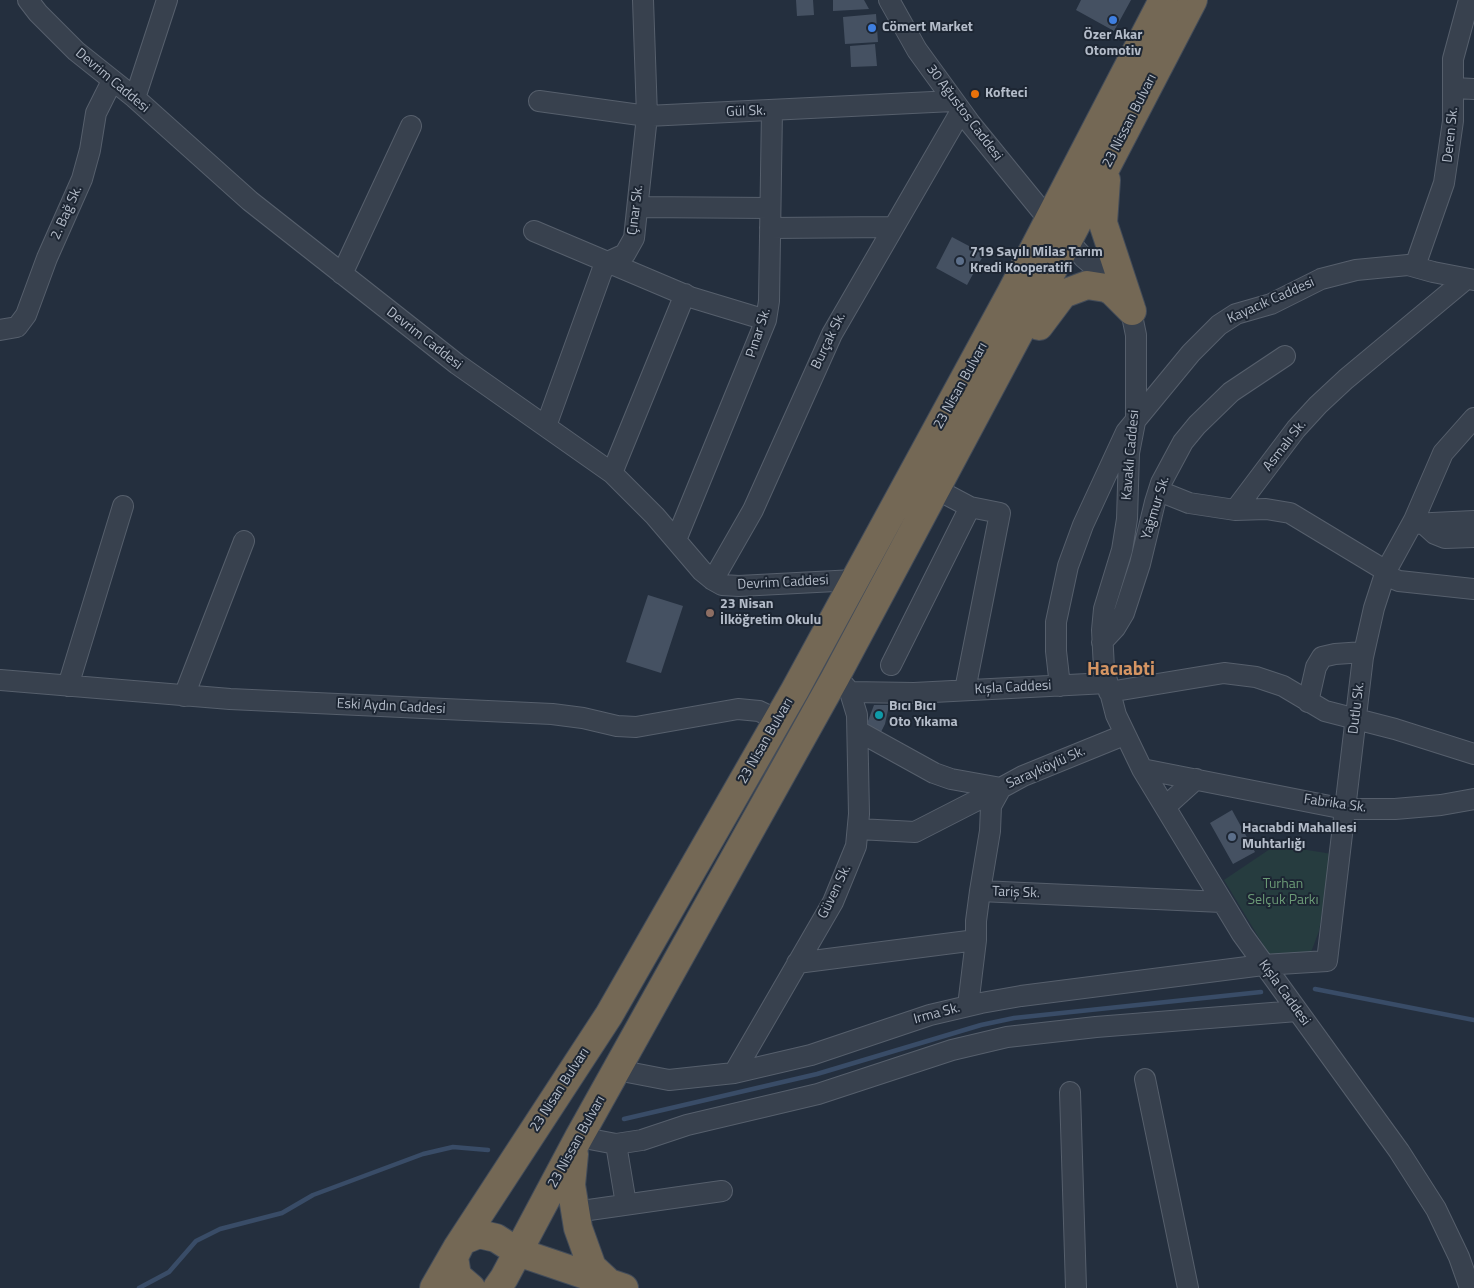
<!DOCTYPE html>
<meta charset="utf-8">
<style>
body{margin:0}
canvas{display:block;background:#242f3e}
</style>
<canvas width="1474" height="1288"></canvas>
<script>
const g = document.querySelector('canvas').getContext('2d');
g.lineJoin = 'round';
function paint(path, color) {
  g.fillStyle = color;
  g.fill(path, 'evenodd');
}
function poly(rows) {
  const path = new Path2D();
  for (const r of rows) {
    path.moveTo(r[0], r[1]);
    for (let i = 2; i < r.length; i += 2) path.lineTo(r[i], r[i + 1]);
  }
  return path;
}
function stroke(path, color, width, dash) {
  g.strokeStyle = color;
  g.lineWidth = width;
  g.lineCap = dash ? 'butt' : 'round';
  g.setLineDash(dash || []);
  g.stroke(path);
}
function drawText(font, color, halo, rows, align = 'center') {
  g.font = font + ' "Titillium Web",sans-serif';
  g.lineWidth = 4;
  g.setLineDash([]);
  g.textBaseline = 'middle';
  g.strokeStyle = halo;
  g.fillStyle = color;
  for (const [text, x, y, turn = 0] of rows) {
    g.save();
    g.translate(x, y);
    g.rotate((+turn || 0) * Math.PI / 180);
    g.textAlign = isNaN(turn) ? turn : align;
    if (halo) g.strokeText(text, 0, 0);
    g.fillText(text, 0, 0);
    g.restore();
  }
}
paint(poly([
 [1276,845,1332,854,1319,931,1311,952,1270,956,1224,880]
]), '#263c3f');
stroke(poly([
 [1315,989,1474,1020],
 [624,1119,817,1074,981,1025,1014,1018,1261,992],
 [139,1288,169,1272,196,1241,220,1229,282,1213,313,1195,423,1154,453,1147,488,1150]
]), '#394c67', 4.5);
paint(poly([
 [796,0,813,0,814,15,797,16],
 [833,0,864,0,869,9,833,11],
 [1081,0,1131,0,1114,31,1076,10],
 [876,14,878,42,845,44,843,17],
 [875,44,877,66,851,67,850,46],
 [952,237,984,254,967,285,936,268],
 [648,595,683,606,661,673,626,662],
 [874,705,889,705,885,724,878,738,865,729],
 [1232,810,1255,852,1233,864,1210,823]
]), '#455162');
const minor = poly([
 [28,0,38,13,76,51,135,98,250,201,457,364,612,473,655,516,702,571,713,580,722,585,739,586,855,580],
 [889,0,917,50,970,123,1049,220,1084,258,1115,285,1130,306,1136,335,1136,417,1129,453,1127,519,1122,550,1104,609,1102,630,1104,669,1116,715,1142,769,1242,934,1399,1151,1436,1209,1459,1257,1470,1288],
 [1454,88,1474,89],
 [135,98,167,0],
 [539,101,647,116,953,101],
 [638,207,770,208],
 [770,228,892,227],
 [534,231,690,297,766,320],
 [1415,266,1444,183,1453,121,1453,59,1469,0],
 [342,274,411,126],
 [0,330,17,327,26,315,47,258,82,179,90,150,96,113,112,81],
 [546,426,602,271,610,261,625,254,634,238,647,116,643,0],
 [612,473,685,294],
 [1159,491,1189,503,1235,510],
 [1412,524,1474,521],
 [1424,524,1435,534,1445,538,1474,537],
 [676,540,766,320,769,301,772,110],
 [1386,571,1290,513,1266,509,1235,510,1296,429,1318,405,1346,379,1466,279],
 [1384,575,1399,581,1474,589],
 [713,580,753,510,832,334,961,111],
 [1102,642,1115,628,1124,613,1140,564,1155,502,1161,483,1183,442,1197,425,1231,392,1285,356],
 [891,665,970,507,936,489],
 [0,680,230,699,552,714,583,718,617,726,636,727,738,709,759,711,778,720],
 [843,684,850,692,914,693,1107,683],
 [68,686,123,506],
 [1060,686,1056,651,1056,622,1068,566,1083,525,1126,432,1191,353,1219,325,1236,314,1271,304,1321,279,1356,270,1408,265,1433,272,1474,280],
 [965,690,1000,513,970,507],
 [1109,692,1224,673,1256,677,1283,686,1325,711,1395,729,1474,754],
 [184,696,244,541],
 [1308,702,1316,667,1322,657,1335,654,1364,652],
 [858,731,934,773,951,779,1001,788,1023,776,1124,735],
 [1142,769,1345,809,1395,809,1441,805,1474,799],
 [1165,807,1196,779],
 [858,829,915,832,1001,788],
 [980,891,990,831,991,806,1001,788],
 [797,963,976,940,976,921,980,891,1222,902],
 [968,1006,976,940],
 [617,1070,669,1080,734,1073,811,1055,930,1015,981,1003,1021,996,1263,965,1327,961,1363,657,1374,608,1386,571,1414,520,1443,453,1474,418],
 [734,1073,833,902,856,846,859,814,857,715,850,692],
 [1145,1079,1188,1288],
 [1070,1092,1076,1288],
 [579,1137,616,1144,642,1140,687,1125,818,1094,952,1050,1007,1037,1096,1027,1297,1011],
 [616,1144,626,1204],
 [575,1212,722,1191]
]);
const highway = poly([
 [1106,180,1103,223,1131,308],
 [1039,326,1063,294,1087,285,1106,288,1112,291,1132,311],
 [574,1154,571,1185,578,1228,592,1267,606,1280],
 [434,1288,457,1248,609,1015,795,690,1011,293,1163,0],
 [471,1288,457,1276,454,1257,462,1241,479,1234,496,1238,518,1252,624,1288],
 [497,1288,504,1278,579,1137,835,678,1049,277,1193,0]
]);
stroke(minor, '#565f6c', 22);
stroke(highway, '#434c59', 30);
stroke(minor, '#38414e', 20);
stroke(highway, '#746855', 28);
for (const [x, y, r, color] of [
 [1113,20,5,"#3f7fe0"],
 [872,28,5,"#3f7fe0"],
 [975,94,5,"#e8710a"],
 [960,261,5,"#5c6f8a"],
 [710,613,5,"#8d6e63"],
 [879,715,5,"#0f9aa8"],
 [1232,837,5,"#5c6f8a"]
]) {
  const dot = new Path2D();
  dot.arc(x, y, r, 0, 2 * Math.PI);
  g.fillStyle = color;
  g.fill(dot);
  stroke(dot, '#1d2633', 2);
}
drawText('bold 14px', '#b4bcc9', '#1d2633', [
 ["Cömert Market",882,28],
 ["Özer Akar",1113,36,"center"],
 ["Otomotiv",1113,52,"center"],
 ["Kofteci",985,94],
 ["719 Sayılı Milas Tarım",970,253],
 ["Kredi Kooperatifi",970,269],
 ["23 Nisan",720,605],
 ["İlköğretim Okulu",720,621],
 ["Bıcı Bıcı",889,707],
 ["Oto Yıkama",889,723],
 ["Hacıabdi Mahallesi",1242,829],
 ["Muhtarlığı",1242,845]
], 'left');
drawText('14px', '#b4bcc9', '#1d2633', [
 ["Devrim Caddesi",112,81,40],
 ["Gül Sk.",746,112,-2],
 ["30 Ağustos Caddesi",964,113,53],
 ["23 Nissan Bulvarı",1130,121,-63],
 ["Deren Sk.",1451,135,-84],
 ["Çınar Sk.",636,210,-83],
 ["2. Bağ Sk.",67,213,-66],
 ["Kayacık Caddesi",1271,301,-24],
 ["Pınar Sk.",759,333,-72],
 ["Devrim Caddesi",424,339,38],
 ["Burçak Sk.",829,341,-64],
 ["23 Nisan Bulvarı",961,386,-61],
 ["Asmalı Sk.",1285,446,-52],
 ["Kavaklı Caddesi",1131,455,-85],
 ["Yağmur Sk.",1156,508,-73],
 ["Devrim Caddesi",783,583,-3],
 ["Kışla Caddesi",1013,688,-3],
 ["Eski Aydın Caddesi",391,707,3],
 ["Dutlu Sk.",1357,708,-83],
 ["23 Nisan Bulvarı",766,741,-60],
 ["Sarayköylü Sk.",1046,768,-24],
 ["Fabrika Sk.",1335,804,8],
 ["Güven Sk.",835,892,-64],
 ["Tariş Sk.",1016,893,2],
 ["Kışla Caddesi",1284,993,54],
 ["Irma Sk.",937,1014,-15],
 ["23 Nisan Bulvarı",560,1090,-57],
 ["23 Nissan Bulvarı",577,1142,-61]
]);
drawText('14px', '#6b9a76', '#1d2633', [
 ["Turhan",1283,885],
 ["Selçuk Parkı",1283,901]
]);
drawText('bold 19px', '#d59563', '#1d2633', [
 ["Hacıabti",1121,670]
]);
</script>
